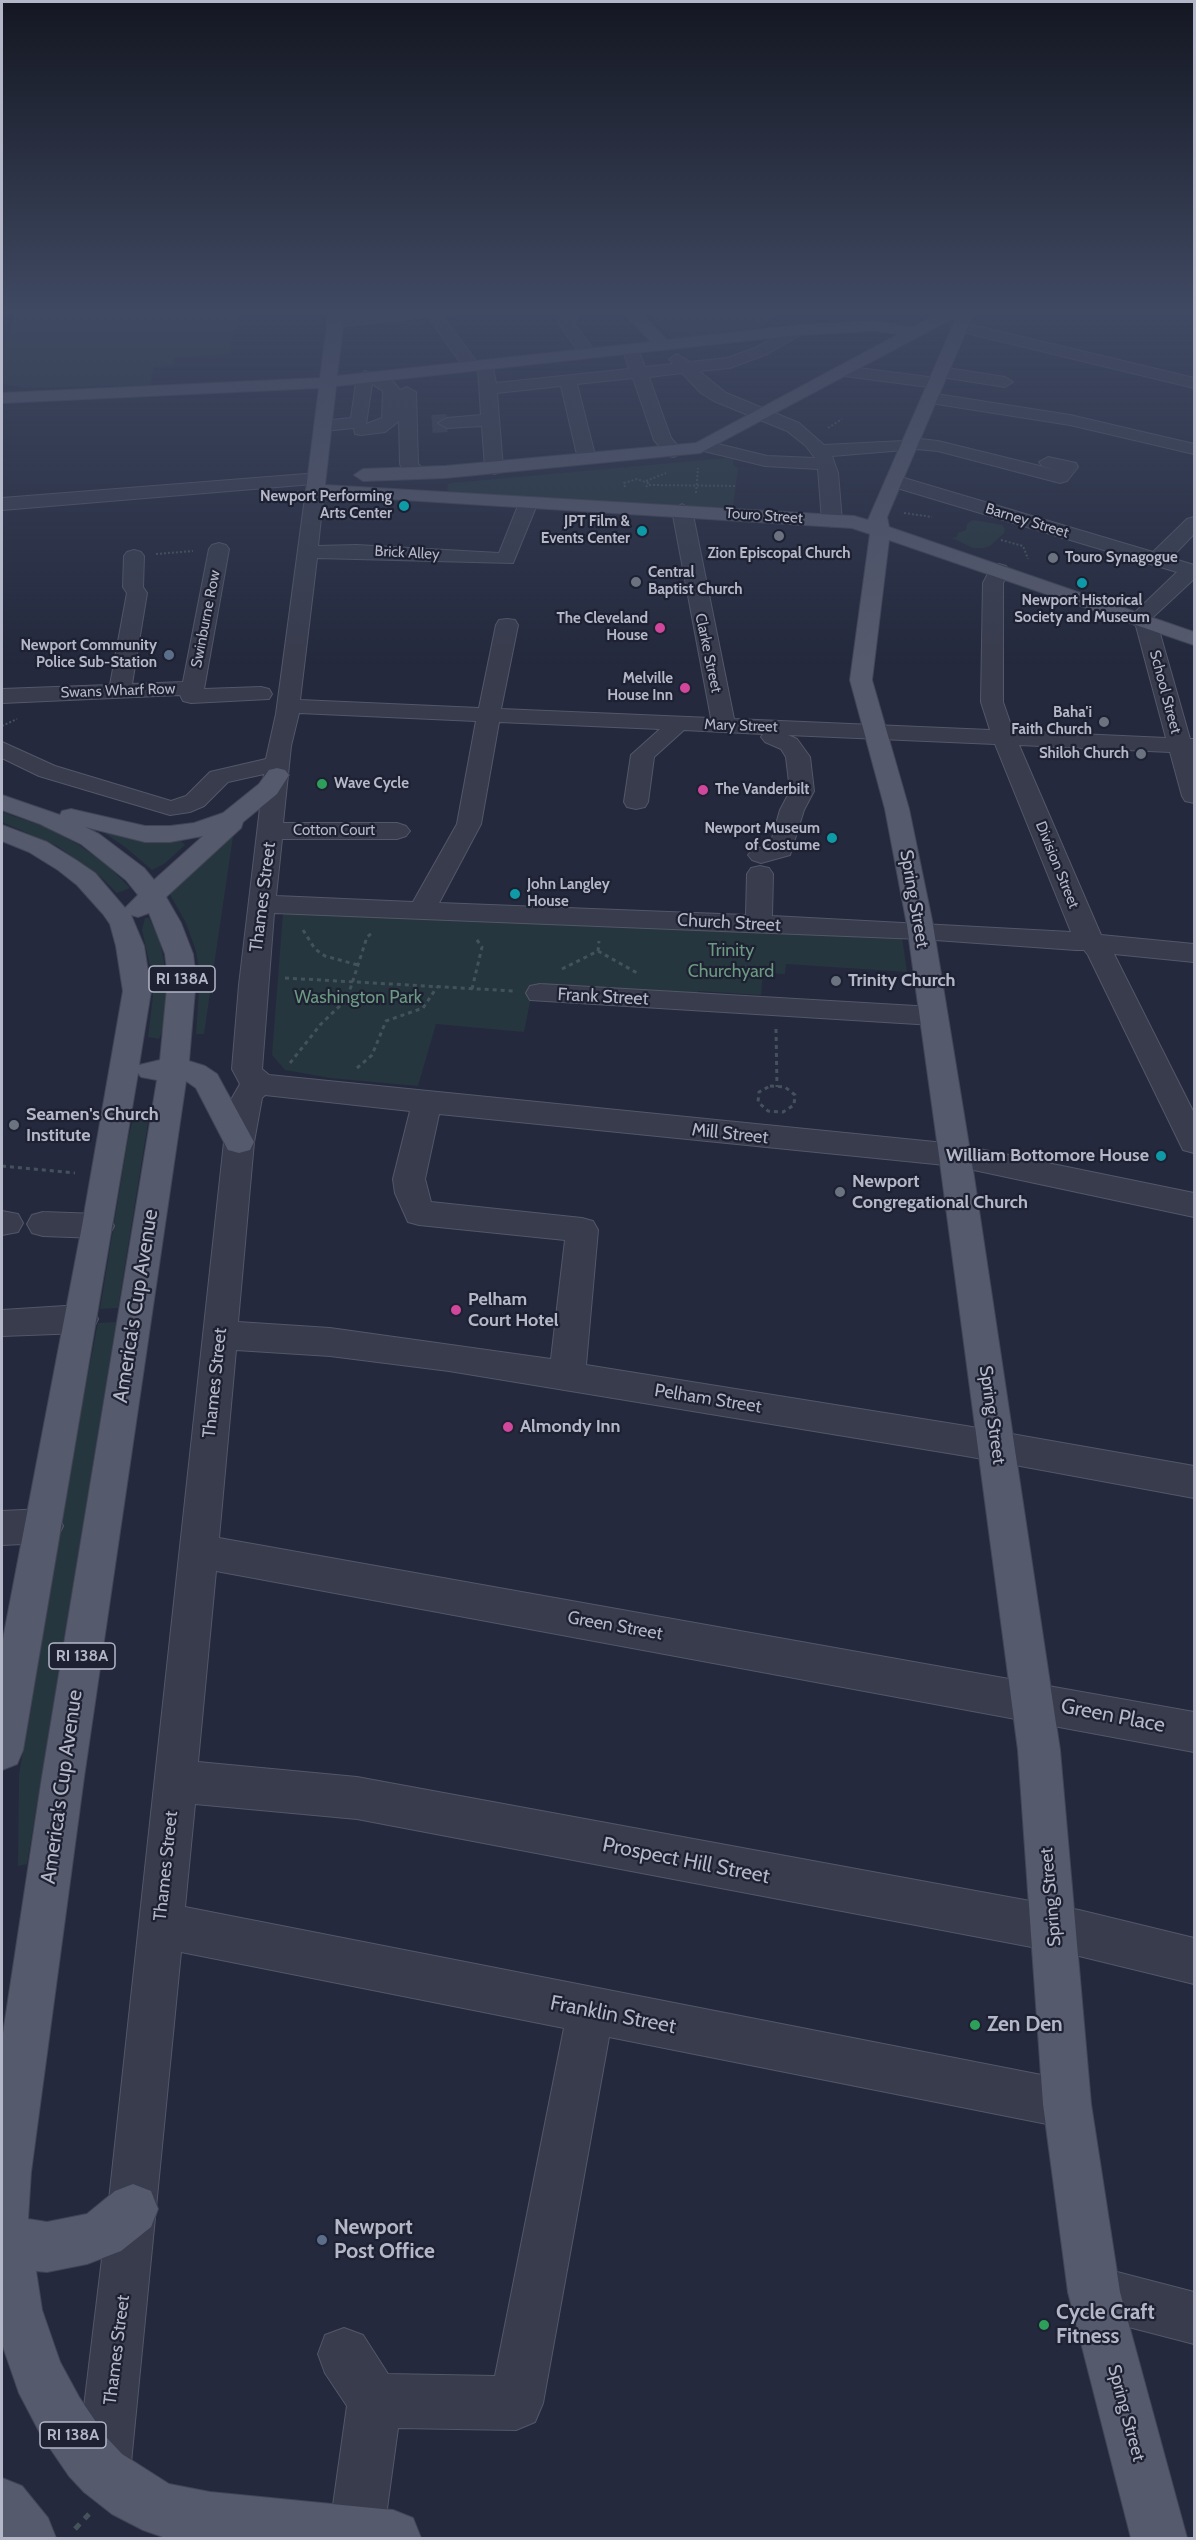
<!DOCTYPE html>
<style>
body{margin:0}
#map{position:relative;width:1196px;height:2540px;overflow:hidden;background:#24293d;font-family:Cabin,sans-serif}
canvas{display:block}
.frame{position:absolute;inset:0;border:3px solid #b4b7c8;pointer-events:none}
</style>
<div id="map">
<canvas width="1196" height="2540"></canvas>
<div class="frame"></div>
</div>
<script>
const g = document.querySelector('canvas').getContext('2d');
g.lineJoin = 'round';
function paint(path, color) {
  g.fillStyle = color;
  g.fill(path, 'evenodd');
}
function poly(rows) {
  const path = new Path2D();
  for (const r of rows) {
    path.moveTo(r[0], r[1]);
    for (let i = 2; i < r.length; i += 2) path.lineTo(r[i], r[i + 1]);
  }
  return path;
}
function stroke(path, color, width, dash) {
  g.strokeStyle = color;
  g.lineWidth = width;
  g.lineCap = dash ? 'butt' : 'round';
  g.setLineDash(dash || []);
  g.stroke(path);
}
function drawText(font, color, halo, rows, align = 'center') {
  g.font = font + ' Cabin,sans-serif';
  g.lineWidth = 4.5;
  g.setLineDash([]);
  g.textBaseline = 'middle';
  g.strokeStyle = halo;
  g.fillStyle = color;
  for (const [text, x, y, turn = 0] of rows) {
    g.save();
    g.translate(x, y);
    g.rotate((+turn || 0) * Math.PI / 180);
    g.textAlign = isNaN(turn) ? turn : align;
    if (halo) g.strokeText(text, 0, 0);
    g.fillText(text, 0, 0);
    g.restore();
  }
}
paint(poly([
 [17,310,203,310,213,313,240,311,239,324,232,337,230,354,174,358,173,366,154,367,150,385,26,388,2,384,2,353],
 [644,310,777,310,763,326,753,329,672,339],
 [727,458,733,459,733,465,738,468,733,506,729,508,453,493,447,490,448,484,452,483],
 [973,520,1002,525,1005,529,1004,533,990,546,983,548,973,548,952,538,957,537,958,533,966,530,967,524],
 [2,812,45,827,79,845,108,866,130,888,117,893,101,877,57,846,2,822],
 [100,830,179,839,185,845,164,864,152,870,125,847],
 [230,836,233,836,204,1034,196,1034,200,975,196,951,186,923,167,889],
 [283,913,902,937,907,972,786,964,785,974,763,973,761,995,698,991,697,997,533,987,524,1032,436,1024,418,1086,330,1078,285,1070,272,1055],
 [145,918,149,918,160,941,168,983,166,1022,159,1039,148,1037,153,996,151,970,142,930],
 [143,1113,149,1116,118,1308,100,1309,128,1139,133,1120],
 [116,1322,27,1864,18,1866,19,1775,74,1446,98,1323]
]), '#26363e');
stroke(poly([
 [432,424,447,423]
]), '#3a3e52', 18, [18, 9]);
const minor = poly([
 [410,310,464,310,461,313,443,316,479,365,477,369,465,369,428,317,335,327,327,322,335,317,410,310],
 [566,310,582,310,574,323,596,353,594,356,582,356,558,323,566,310],
 [960,322,1194,378,1194,388,954,330,952,327,960,322],
 [798,325,804,327,806,330,804,333,767,354,730,368,699,371,726,393,799,423,824,445,903,441,911,438,938,441,1056,470,1042,466,1039,462,1048,457,1076,463,1078,467,1067,481,1060,483,938,451,916,449,832,456,838,473,842,521,832,527,822,521,818,469,765,466,700,450,697,446,706,441,767,456,815,458,806,446,787,431,714,401,701,393,682,373,649,377,671,438,683,452,674,457,668,456,654,440,633,378,577,384,596,459,587,464,578,459,561,386,497,393,503,468,501,472,494,474,485,468,482,426,447,428,438,423,447,418,481,415,478,368,480,364,492,364,496,383,629,369,624,353,632,348,638,350,645,367,673,364,669,359,677,354,690,362,727,358,755,348,798,325],
 [843,366,936,378,944,383,936,388,837,375,835,371,843,366],
 [941,367,1005,377,1013,382,1005,387,935,376,933,372,935,368,941,367],
 [365,371,391,379,400,390,407,387,416,392,418,464,427,472,425,476,411,476,405,473,400,464,399,421,385,432,361,435,355,434,354,428,323,431,314,426,323,421,351,418,357,376,365,371],
 [372,384,383,391,382,418,366,424,372,384],
 [930,393,1070,415,1194,444,1194,454,1070,425,924,402,921,398,930,393],
 [306,474,315,480,313,484,2,510,2,498,306,474],
 [894,475,1153,552,1187,519,1194,517,1194,534,1171,558,1194,565,1194,579,1152,618,1157,623,1190,739,1194,739,1194,803,1185,801,1182,796,1170,752,1019,745,1101,935,1194,944,1194,962,1114,954,1194,1113,1194,1153,1183,1150,1088,955,1084,950,1076,950,921,939,274,913,262,1069,269,1075,955,1144,1194,1193,1194,1217,955,1166,439,1114,425,1179,431,1202,582,1218,593,1221,598,1230,586,1365,966,1426,1194,1466,1194,1498,966,1456,449,1371,330,1356,236,1350,219,1538,1194,1712,1194,1752,216,1571,198,1762,357,1777,1079,1910,1194,1938,1194,1984,1079,1956,357,1819,195,1804,185,1907,1067,2080,1084,2087,1091,2104,1084,2121,1067,2128,609,2037,543,2403,535,2422,516,2430,398,2428,383,2538,331,2538,329,2534,347,2406,325,2373,318,2354,325,2335,344,2328,363,2335,388,2374,495,2376,564,2028,181,1952,130,2473,122,2492,103,2500,84,2492,76,2473,108,2209,224,1142,232,1098,240,1084,232,1069,239,985,264,774,228,782,204,806,190,812,170,815,39,776,2,758,2,742,55,766,171,801,186,796,210,772,266,759,276,714,306,490,315,484,324,490,318,546,356,545,499,553,521,498,535,498,538,502,513,563,317,558,300,700,479,708,496,625,499,620,507,619,515,620,518,625,501,709,711,718,672,510,682,504,692,510,734,719,990,730,981,702,983,583,992,566,999,564,1006,566,1009,570,1003,583,1003,702,1013,731,1166,738,1136,626,1127,620,1177,572,887,485,885,481,887,477,894,475],
 [299,713,476,721,457,824,413,902,276,896,282,839,397,839,406,836,410,831,406,826,397,823,283,823,291,746,299,713],
 [499,722,660,729,631,755,624,802,627,807,636,809,645,807,648,802,654,757,684,730,763,734,761,737,765,742,781,749,786,757,790,791,780,810,770,845,752,850,748,855,752,860,761,863,790,855,804,810,814,791,810,757,797,739,788,735,995,744,1071,932,772,916,773,874,769,868,760,866,751,868,747,874,746,915,439,903,481,824,499,722],
 [265,1095,410,1111,393,1179,395,1193,408,1222,419,1225,565,1240,551,1359,330,1328,238,1322,254,1142,262,1098,265,1095],
 [219,543,226,545,229,549,204,689,261,687,269,689,272,694,269,699,191,703,183,701,180,695,2,703,2,689,110,685,127,593,123,587,124,556,127,552,134,550,141,552,144,556,143,587,147,593,132,684,183,682,209,549,212,545,219,543],
 [540,984,933,1007,943,1009,947,1016,943,1023,933,1025,530,1000,526,993,530,986,540,984],
 [2,1211,18,1214,23,1223,18,1232,2,1235,2,1211],
 [43,1212,98,1214,109,1217,114,1226,109,1235,98,1238,43,1236,32,1233,27,1224,32,1215,43,1212],
 [81,1305,93,1309,98,1319,93,1329,81,1333,2,1336,2,1310,81,1305],
 [44,1509,57,1514,63,1526,57,1538,44,1543,2,1545,2,1511,44,1509],
 [1094,2266,1194,2292,1194,2344,1094,2318,1076,2310,1068,2292,1076,2274,1094,2266]
]);
const major = poly([
 [329,310,345,310,337,376,651,342,621,310,638,310,667,340,798,325,874,321,913,327,945,310,975,310,887,517,889,527,1194,632,1194,645,889,540,872,680,909,809,933,925,973,1170,1060,1750,1091,2104,1120,2292,1187,2538,1131,2538,1068,2292,1043,2104,1018,1750,941,1170,907,925,885,809,850,680,870,534,852,528,308,494,306,490,319,388,2,403,2,393,320,378,329,310],
 [957,316,868,520,854,516,325,485,336,386,798,335,874,331,899,334,696,443,445,466,363,469,354,475,363,481,445,478,700,453,957,316],
 [277,768,285,770,289,775,277,794,243,822,241,828,166,897,181,923,193,954,196,978,189,1061,205,1066,217,1074,254,1142,250,1150,239,1153,228,1150,196,1088,186,1081,84,1777,31,2172,28,2219,47,2222,87,2214,115,2191,133,2184,151,2191,158,2209,151,2227,121,2251,87,2264,47,2272,36,2271,42,2310,60,2362,79,2397,107,2438,122,2454,169,2484,210,2492,393,2510,413,2518,421,2538,166,2538,143,2530,112,2514,84,2492,69,2476,41,2435,19,2393,2,2344,2,2040,42,1777,157,1080,141,1077,138,1073,23,1750,17,1764,2,1770,2,1644,82,1226,123,991,116,946,110,924,103,914,77,885,58,870,29,852,2,841,2,825,47,842,76,860,95,873,125,908,138,895,126,880,81,844,40,824,2,810,2,795,60,815,62,811,71,809,145,826,170,826,194,823,223,813,259,784,269,770,277,768],
 [85,827,145,842,170,842,203,836,154,880,144,868,99,834,85,827],
 [149,913,165,954,168,978,160,1060,139,1065,151,991,144,946,131,915,138,917,149,913],
 [2,2478,22,2486,48,2518,56,2538,2,2538,2,2478]
]);
stroke(minor, '#535768', 2);
stroke(major, '#414556', 2);
stroke(poly([
 [828,428,842,419],
 [646,481,666,473],
 [649,485,736,486],
 [625,487,624,483,637,479,648,483,646,488],
 [696,493,698,468],
 [904,513,932,517],
 [1001,540,1023,546,1028,559],
 [156,554,193,551],
 [2,726,17,719]
]), '#44535b', 2, [2, 2]);
stroke(poly([
 [303,930,315,949,325,956,358,965],
 [598,951,639,974],
 [562,969,598,951,599,941],
 [285,978,514,991],
 [472,989,482,947,475,937],
 [776,1029,777,1087],
 [290,1063,321,1024,347,999,367,937,372,933],
 [357,1068,372,1055,386,1021,423,1008,437,987],
 [770,1086,785,1087,795,1095,794,1105,783,1112,768,1111,758,1102,759,1092,770,1086],
 [2,1166,75,1173]
]), '#44535b', 3, [4, 4]);
stroke(poly([
 [75,2529,89,2514]
]), '#44535b', 5, [7, 7]);
paint(minor, '#383c4d');
paint(major, '#565a6d');
const sky = g.createLinearGradient(0, 0, 0, 665);
sky.addColorStop(0, '#141722');
sky.addColorStop(0.47, '#3f4962');
sky.addColorStop(1, '#3f496200');
g.fillStyle = sky;
g.fillRect(0, 0, 1196, 665);
for (const [x, y, r, color] of [
 [404,506,6,"#0f9aa8"],
 [642,531,6,"#0f9aa8"],
 [779,536,6,"#6b7280"],
 [1053,558,6,"#6b7280"],
 [636,582,6,"#6b7280"],
 [1082,583,6,"#0f9aa8"],
 [660,628,6,"#d1479c"],
 [169,655,6,"#5c6f8a"],
 [685,688,6,"#d1479c"],
 [1104,722,6,"#6b7280"],
 [1141,754,6,"#6b7280"],
 [322,784,6,"#2e9e5b"],
 [703,790,6,"#d1479c"],
 [832,838,6,"#0f9aa8"],
 [515,894,6,"#0f9aa8"],
 [836,981,6,"#6b7280"],
 [14,1125,6,"#6b7280"],
 [1161,1156,6,"#0f9aa8"],
 [840,1192,6,"#6b7280"],
 [456,1310,6,"#d1479c"],
 [508,1427,6,"#d1479c"],
 [975,2025,6,"#2e9e5b"],
 [322,2240,6,"#5c6f8a"],
 [1044,2325,6,"#2e9e5b"]
]) {
  const dot = new Path2D();
  dot.arc(x, y, r, 0, 2 * Math.PI);
  g.fillStyle = color;
  g.fill(dot);
  stroke(dot, '#1d2132', 2);
}
drawText('bold 15px', '#b4b7c8', '#1d2132', [
 ["Newport Performing",392,497],
 ["Arts Center",392,514],
 ["JPT Film &",630,522],
 ["Events Center",630,539],
 ["Zion Episcopal Church",779,554,"center"],
 ["Touro Synagogue",1065,558,"left"],
 ["Central",648,573,"left"],
 ["Baptist Church",648,590,"left"],
 ["Newport Historical",1082,601,"center"],
 ["Society and Museum",1082,618,"center"],
 ["The Cleveland",648,619],
 ["House",648,636],
 ["Newport Community",157,646],
 ["Police Sub-Station",157,663],
 ["Melville",673,679],
 ["House Inn",673,696],
 ["Baha'i",1092,713],
 ["Faith Church",1092,730],
 ["Shiloh Church",1129,754],
 ["Wave Cycle",334,784,"left"],
 ["The Vanderbilt",715,790,"left"],
 ["Newport Museum",820,829],
 ["of Costume",820,846],
 ["John Langley",527,885,"left"],
 ["House",527,902,"left"]
], 'right');
drawText('15px', '#b4b7c8', '#1d2132', [
 ["Touro Street",764,516,4],
 ["Barney Street",1027,521,17],
 ["Brick Alley",407,553,3],
 ["Swinburne Row",206,619,-79],
 ["Clarke Street",708,653,78],
 ["Swans Wharf Row",118,691,-2],
 ["School Street",1165,692,75],
 ["Mary Street",741,726,2],
 ["Cotton Court",334,831],
 ["Division Street",1057,865,68]
]);
for (const [x, y, w] of [
 [182,979,66],
 [82,1656,66],
 [73,2435,66]
]) {
  const box = new Path2D();
  box.roundRect(x - w / 2, y - 13, w, 26, 4.5);
  g.fillStyle = '#1d2132';
  g.fill(box);
  stroke(box, '#b4b7c8', 1.5);
}
drawText('bold 16px', '#b4b7c8', null, [
 ["RI 138A",182,979],
 ["RI 138A",82,1656],
 ["RI 138A",73,2435]
]);
drawText('18px', '#b4b7c8', '#1d2132', [
 ["Thames Street",263,897,-83],
 ["Spring Street",914,899,80],
 ["Church Street",729,923,3],
 ["Frank Street",603,997,3],
 ["Mill Street",730,1134,6],
 ["Thames Street",215,1383,-84],
 ["Pelham Street",708,1399,9],
 ["Spring Street",992,1415,82],
 ["Green Street",615,1626,10],
 ["Thames Street",166,1866,-84],
 ["Spring Street",1051,1897,-95],
 ["Thames Street",117,2350,-83],
 ["Spring Street",1126,2413,75]
]);
drawText('18px', '#6b9981', '#1d2132', [
 ["Trinity",731,951],
 ["Churchyard",731,972],
 ["Washington Park",358,998]
]);
drawText('bold 18px', '#b4b7c8', '#1d2132', [
 ["Trinity Church",848,981],
 ["Seamen's Church",26,1115],
 ["Institute",26,1136],
 ["William Bottomore House",1149,1156,"right"],
 ["Newport",852,1182],
 ["Congregational Church",852,1203],
 ["Pelham",468,1300],
 ["Court Hotel",468,1321],
 ["Almondy Inn",520,1427]
], 'left');
drawText('21px', '#b4b7c8', '#1d2132', [
 ["America's Cup Avenue",136,1306,-81],
 ["Green Place",1113,1716,11],
 ["America's Cup Avenue",62,1787,-82],
 ["Prospect Hill Street",686,1861,11],
 ["Franklin Street",613,2015,11]
]);
drawText('bold 21px', '#b4b7c8', '#1d2132', [
 ["Zen Den",987,2025],
 ["Newport",334,2228],
 ["Post Office",334,2252],
 ["Cycle Craft",1056,2313],
 ["Fitness",1056,2337]
], 'left');
</script>
